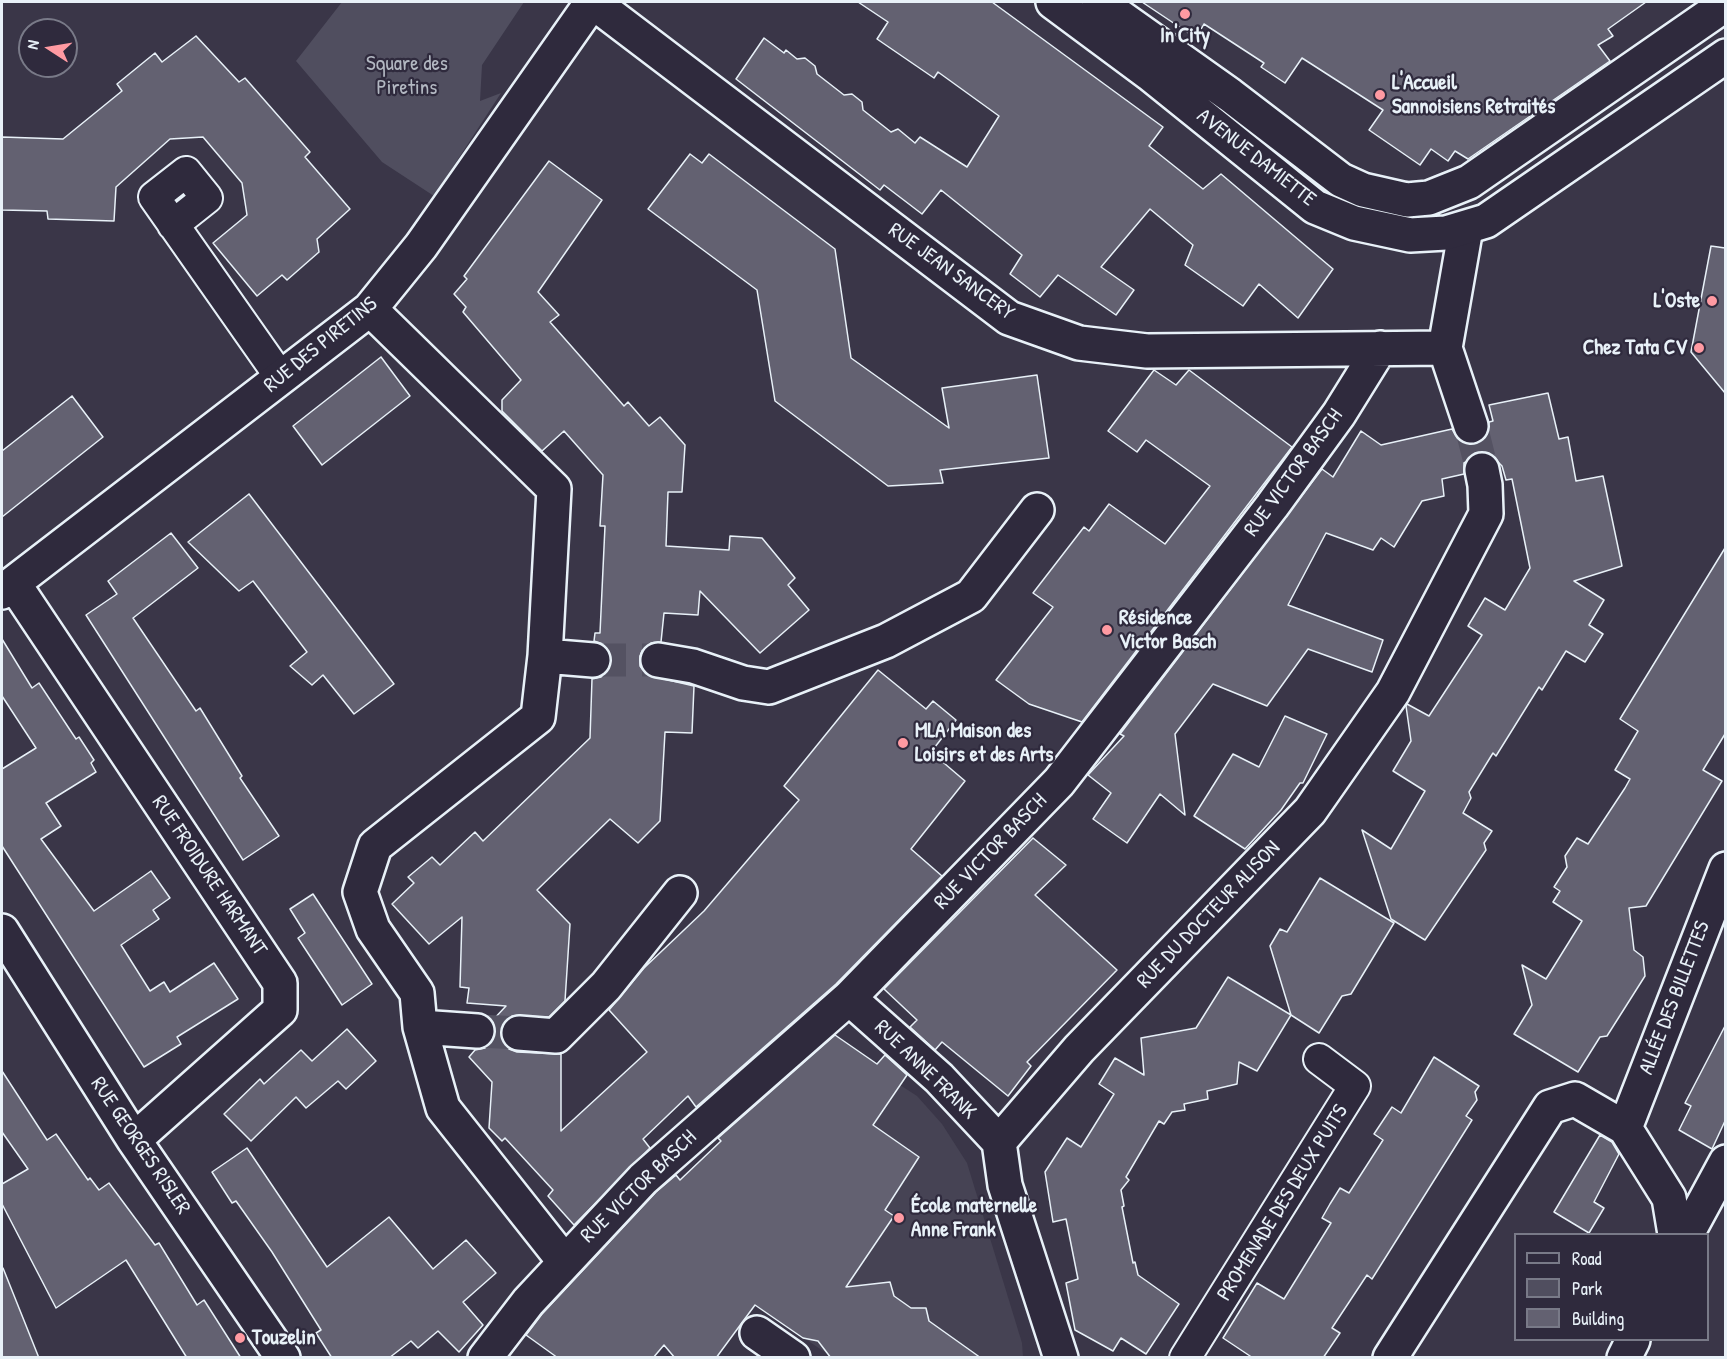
<!DOCTYPE html>
<meta charset="utf-8">
<style>
body{margin:0}
#map{position:relative;width:1727px;height:1359px;overflow:hidden;background:#3a3648;font-family:"Patrick Hand",sans-serif}
canvas{display:block}
.frame{position:absolute;inset:0;border:3px solid #e8f1f8;pointer-events:none}
.legend{position:absolute;left:1514px;top:1233px;width:195px;height:108px;box-sizing:border-box;background:#2f2a3d;border:2px solid #797a88;margin:0;padding:8px 10px;list-style:none;font-size:18px;color:#e8f1f8}
.legend li{display:flex;align-items:center;gap:12px;height:30px}
.legend b{width:30px;border:2px solid #797a88}
.north{position:absolute;left:18px;top:18px;width:60px;height:60px;box-sizing:border-box;background:#2f2a3d;border:2px solid #797a88;border-radius:50%;rotate:282deg;font-size:16px;font-weight:700;line-height:24px;text-align:center;color:#e8f1f8}
.north::after{content:'';display:block;margin:auto;width:21px;height:27px;background:#ff9aa2;clip-path:polygon(50% 0,100% 100%,50% 72%,0 100%)}
</style>
<div id="map">
<canvas width="1727" height="1359"></canvas>
<div class="frame"></div>
<ul class="legend">
<li><b style="height:8px;background:#2f2a3d"></b>Road</li>
<li><b style="height:16px;background:#504e5f"></b>Park</li>
<li><b style="height:16px;background:#636171"></b>Building</li>
</ul>
<div class="north">N</div>
</div>
<script>
const g = document.querySelector('canvas').getContext('2d');
g.lineJoin = 'round';
function paint(path, color) {
  g.fillStyle = color;
  g.fill(path, 'evenodd');
}
function poly(rows) {
  const path = new Path2D();
  for (const r of rows) {
    path.moveTo(r[0], r[1]);
    for (let i = 2; i < r.length; i += 2) path.lineTo(r[i], r[i + 1]);
  }
  return path;
}
function stroke(path, color, width, dash) {
  g.strokeStyle = color;
  g.lineWidth = width;
  g.lineCap = dash ? 'butt' : 'round';
  g.setLineDash(dash || []);
  g.stroke(path);
}
function drawText(font, color, halo, rows, align = 'center') {
  g.font = font + ' "Patrick Hand",sans-serif';
  g.lineWidth = 4.5;
  g.setLineDash([]);
  g.textBaseline = 'middle';
  g.strokeStyle = halo;
  g.fillStyle = color;
  for (const [text, x, y, turn = 0] of rows) {
    g.save();
    g.translate(x, y);
    g.rotate((+turn || 0) * Math.PI / 180);
    g.textAlign = isNaN(turn) ? turn : align;
    if (halo) g.strokeText(text, 0, 0);
    g.fillText(text, 0, 0);
    g.restore();
  }
}
paint(poly([
 [900,1085,917,1096,942,1124,967,1163,1022,1343,1023,1357,832,1357,755,1305]
]), '#464354');
paint(poly([
 [342,2,524,2,482,65,480,101,501,93,434,196,382,162,296,61]
]), '#504e5f');
const building = poly([
 [858,2,992,2,1163,127,1149,146,1203,189,1221,174,1333,269,1298,318,1259,284,1243,306,1185,265,1193,245,1150,209,1101,267,1134,290,1116,315,1058,275,1040,297,1010,274,1022,255,941,190,922,214,884,185,880,190,736,79,764,38,784,53,786,50,797,59,805,58,815,66,817,74,844,95,852,94,862,102,863,110,891,132,898,129,915,143,920,137,967,167,999,116,938,72,934,78,877,39,888,22,858,2],
 [1142,2,1646,2,1608,29,1613,36,1598,45,1610,61,1468,159,1455,151,1448,161,1431,149,1420,165,1369,130,1383,110,1302,58,1285,83,1261,67,1264,63,1204,24,1196,38,1142,2],
 [196,36,239,82,245,78,310,152,305,157,350,209,317,239,319,252,287,280,282,275,257,296,213,243,247,215,242,183,203,137,170,139,116,187,114,221,48,219,47,211,2,210,2,137,63,139,122,91,117,84,155,53,162,62,196,36],
 [690,154,702,163,709,154,835,249,851,358,949,428,942,388,1037,375,1049,458,940,470,943,483,888,486,775,401,757,290,648,209,690,154],
 [549,161,602,200,538,292,559,315,550,322,624,406,628,402,649,426,660,417,685,445,682,492,668,492,666,546,729,550,730,536,762,538,795,578,788,585,809,610,760,653,700,591,698,615,664,613,661,642,651,643,643,649,640,656,640,666,647,675,694,686,692,733,665,732,660,821,638,843,610,819,537,890,570,924,565,1001,549,1017,512,1016,504,1022,500,1031,502,1040,509,1049,517,1052,561,1054,561,1131,647,1052,609,1010,644,968,704,911,799,800,784,786,878,670,926,709,933,701,956,720,931,752,965,781,911,849,942,876,836,984,696,1107,688,1096,643,1139,650,1148,574,1225,548,1196,553,1190,505,1138,502,1141,489,1128,492,1082,469,1057,475,1050,485,1048,492,1042,496,1032,492,1021,506,1006,467,1003,469,988,460,987,462,917,429,944,392,904,414,883,408,877,432,857,440,865,475,832,483,841,590,738,592,679,601,677,608,671,612,662,610,652,603,644,594,641,595,633,600,633,605,526,600,526,603,475,564,431,542,451,502,411,502,400,521,380,463,312,466,307,454,294,467,279,464,276,549,161],
 [1711,246,1725,248,1725,393,1691,352,1711,246],
 [381,357,410,396,322,465,293,426,381,357],
 [1154,370,1176,385,1189,370,1292,447,1082,722,1029,704,996,680,1053,607,1033,593,1084,527,1089,531,1109,504,1165,544,1210,486,1146,440,1137,452,1108,431,1154,370],
 [1548,393,1559,439,1568,437,1576,481,1603,476,1622,566,1574,581,1604,600,1589,625,1603,634,1585,662,1566,651,1542,690,1539,687,1496,756,1493,753,1469,792,1471,798,1463,813,1492,831,1484,843,1486,850,1425,940,1391,919,1362,830,1391,849,1425,791,1393,771,1411,741,1406,706,1407,704,1429,716,1482,635,1468,626,1485,598,1505,610,1530,568,1512,479,1506,480,1502,466,1489,453,1479,452,1470,456,1464,463,1464,474,1442,479,1444,496,1422,501,1394,547,1381,538,1373,550,1326,533,1288,605,1383,640,1372,672,1308,649,1267,706,1213,684,1175,734,1185,815,1160,794,1127,843,1093,819,1111,793,1088,775,1124,736,1120,734,1322,469,1333,477,1361,431,1381,445,1452,429,1459,440,1467,444,1476,444,1485,438,1489,422,1493,421,1489,405,1548,393],
 [72,396,103,437,2,517,2,451,72,396],
 [249,494,394,684,354,714,323,675,312,685,290,666,307,652,253,581,239,591,188,542,249,494],
 [171,533,198,568,133,618,196,711,200,708,242,776,240,778,279,836,243,860,86,615,117,594,108,581,171,533],
 [1725,548,1725,734,1703,770,1722,781,1646,906,1629,908,1634,950,1643,957,1645,976,1607,1036,1600,1037,1578,1072,1514,1034,1532,1005,1522,965,1546,979,1582,921,1553,902,1560,891,1554,887,1567,867,1565,856,1577,838,1588,844,1625,788,1630,779,1615,770,1638,731,1620,719,1725,548],
 [2,639,32,688,39,683,76,739,79,737,94,760,91,763,96,772,46,803,61,826,41,839,94,911,151,871,170,898,153,910,159,919,121,945,150,991,164,982,170,992,214,963,238,999,177,1037,181,1044,144,1067,2,846,2,769,36,748,2,696,2,639],
 [1285,716,1327,734,1303,783,1300,783,1281,810,1245,849,1194,816,1233,754,1259,767,1285,716],
 [1033,838,1066,865,1035,895,1117,970,1027,1062,1031,1066,1008,1096,942,1042,935,1050,910,1027,917,1020,884,989,1033,838],
 [1320,878,1394,923,1351,994,1342,996,1319,1033,1291,1015,1270,946,1280,929,1287,932,1320,878],
 [313,894,372,984,342,1005,298,938,305,933,290,909,313,894],
 [1228,977,1291,1015,1257,1071,1239,1062,1237,1084,1207,1091,1208,1099,1184,1104,1185,1110,1172,1112,1164,1124,1159,1121,1126,1177,1129,1180,1121,1190,1124,1206,1122,1207,1133,1263,1135,1262,1138,1275,1179,1304,1146,1354,1121,1338,1113,1351,1075,1330,1066,1283,1078,1279,1066,1219,1053,1222,1045,1172,1067,1138,1081,1147,1114,1094,1099,1084,1115,1058,1144,1075,1141,1038,1196,1028,1228,977],
 [1725,1026,1725,1121,1712,1149,1679,1130,1691,1106,1685,1103,1725,1026],
 [347,1029,376,1061,346,1089,338,1081,306,1108,296,1097,251,1141,224,1114,260,1079,264,1084,301,1050,312,1061,347,1029],
 [835,1035,877,1064,885,1055,907,1075,873,1125,919,1157,885,1210,894,1216,846,1287,890,1282,894,1296,911,1308,926,1308,929,1321,981,1358,831,1358,818,1341,803,1338,755,1305,716,1358,675,1358,664,1345,653,1358,558,1358,526,1335,542,1314,656,1192,676,1175,680,1180,721,1141,718,1138,835,1035],
 [1434,1057,1479,1086,1475,1092,1477,1100,1466,1116,1472,1120,1372,1279,1367,1275,1332,1328,1340,1333,1323,1358,1253,1358,1223,1338,1257,1283,1284,1299,1331,1223,1322,1218,1330,1204,1340,1188,1349,1193,1383,1140,1374,1134,1392,1107,1401,1113,1434,1057],
 [2,1071,47,1140,56,1134,88,1180,90,1178,99,1190,109,1183,155,1245,159,1243,197,1305,204,1300,241,1358,187,1358,126,1260,56,1308,2,1204,2,1184,28,1169,2,1132,2,1071],
 [1600,1135,1612,1142,1619,1154,1594,1202,1604,1208,1589,1233,1554,1212,1600,1135],
 [247,1148,327,1267,389,1217,433,1269,466,1240,496,1273,463,1302,483,1325,459,1352,438,1331,418,1348,411,1341,389,1358,332,1358,316,1333,321,1330,272,1252,236,1201,232,1203,212,1172,247,1148],
 [2,1268,3,1268,39,1358,2,1358,2,1268]
]);
paint(building, '#636171');
stroke(building, '#e8f1f8', 1.5);
stroke(poly([
 [1471,426,1482,470],
 [593,660,658,660],
 [477,1031,519,1033]
]), '#545262', 33, [33, 16]);
const pedestrian = poly([
 [173,225,207,198,186,172,154,197,281,378],
 [1185,1358,1355,1086,1319,1059]
]);
const minor = poly([
 [593,2,1009,318,1079,343,1147,351,1445,348,1466,228],
 [370,309,554,489,545,656,538,717,375,846,360,892,373,929,417,993,420,1027,443,1108,564,1261],
 [1445,348,1471,426],
 [14,584,280,983,280,1010,134,1140],
 [2,592,370,309,421,246,592,2],
 [545,656,593,660],
 [658,660,693,666,743,683,769,687,886,641,971,596,1037,510],
 [2,931,134,1140,283,1358],
 [849,998,939,1078,999,1142],
 [420,1027,477,1031],
 [519,1033,556,1036,606,986,680,893],
 [1625,1128,1726,869],
 [1687,1234,1726,1162],
 [757,1333,793,1358],
 [485,1358,528,1302,643,1179,849,998,1059,782,1272,506,1339,414,1380,348],
 [1061,1358,1005,1185,999,1142,1079,1049,1310,811,1393,692,1486,514,1485,485,1482,470],
 [1390,1358,1550,1107,1575,1099,1625,1128,1669,1198,1675,1234],
 [1624,1358,1633,1340]
]);
const secondary = poly([
 [1053,2,1150,74,1315,207,1354,223,1410,235,1446,233,1486,221,1726,56],
 [1099,2,1230,95,1341,180,1363,190,1407,200,1429,198,1469,182,1726,4]
]);
stroke(pedestrian, '#e8f1f8', 34);
stroke(minor, '#e8f1f8', 38);
stroke(secondary, '#e8f1f8', 38);
stroke(pedestrian, '#2f2a3d', 30);
stroke(minor, '#2f2a3d', 33);
stroke(secondary, '#2f2a3d', 33);
for (const [x, y, r, color] of [
 [1185,14,6,"#ff9aa2"],
 [1380,95,6,"#ff9aa2"],
 [1712,301,6,"#ff9aa2"],
 [1699,348,6,"#ff9aa2"],
 [1107,630,6,"#ff9aa2"],
 [903,743,6,"#ff9aa2"],
 [899,1218,6,"#ff9aa2"],
 [240,1338,6,"#ff9aa2"]
]) {
  const dot = new Path2D();
  dot.arc(x, y, r, 0, 2 * Math.PI);
  g.fillStyle = color;
  g.fill(dot);
  stroke(dot, '#2f2a3d', 2);
}
drawText('bold 21px', '#e8f1f8', '#2f2a3d', [
 ["In'City",1185,36,"center"],
 ["L'Accueil",1392,83],
 ["Sannoisiens Retraités",1392,107],
 ["L'Oste",1700,301,"right"],
 ["Chez Tata CV",1687,348,"right"],
 ["Résidence",1119,618],
 ["Victor Basch",1119,642],
 ["MLA Maison des",915,731],
 ["Loisirs et des Arts",915,755],
 ["École maternelle",911,1206],
 ["Anne Frank",911,1230],
 ["Touzelin",252,1338]
], 'left');
drawText('21px', '#b3b8c2', '#2f2a3d', [
 ["Square des",407,64],
 ["Piretins",407,88]
]);
drawText('21px', '#e8f1f8', '#2f2a3d', [
 ["AVENUE DAMIETTE",1256,158,38],
 ["RUE JEAN SANCERY",951,272,36],
 ["RUE DES PIRETINS",321,345,-39],
 ["RUE VICTOR BASCH",1294,473,-54],
 ["RUE VICTOR BASCH",991,852,-46],
 ["RUE FROIDURE HARMANT",209,876,56],
 ["RUE DU DOCTEUR ALISON",1209,915,-46],
 ["ALLÉE DES BILLETTES",1675,998,-69],
 ["RUE ANNE FRANK",925,1070,44],
 ["RUE GEORGES RISLER",140,1146,56],
 ["RUE VICTOR BASCH",639,1187,-44],
 ["PROMENADE DES DEUX PUITS",1283,1203,-58]
]);
</script>
